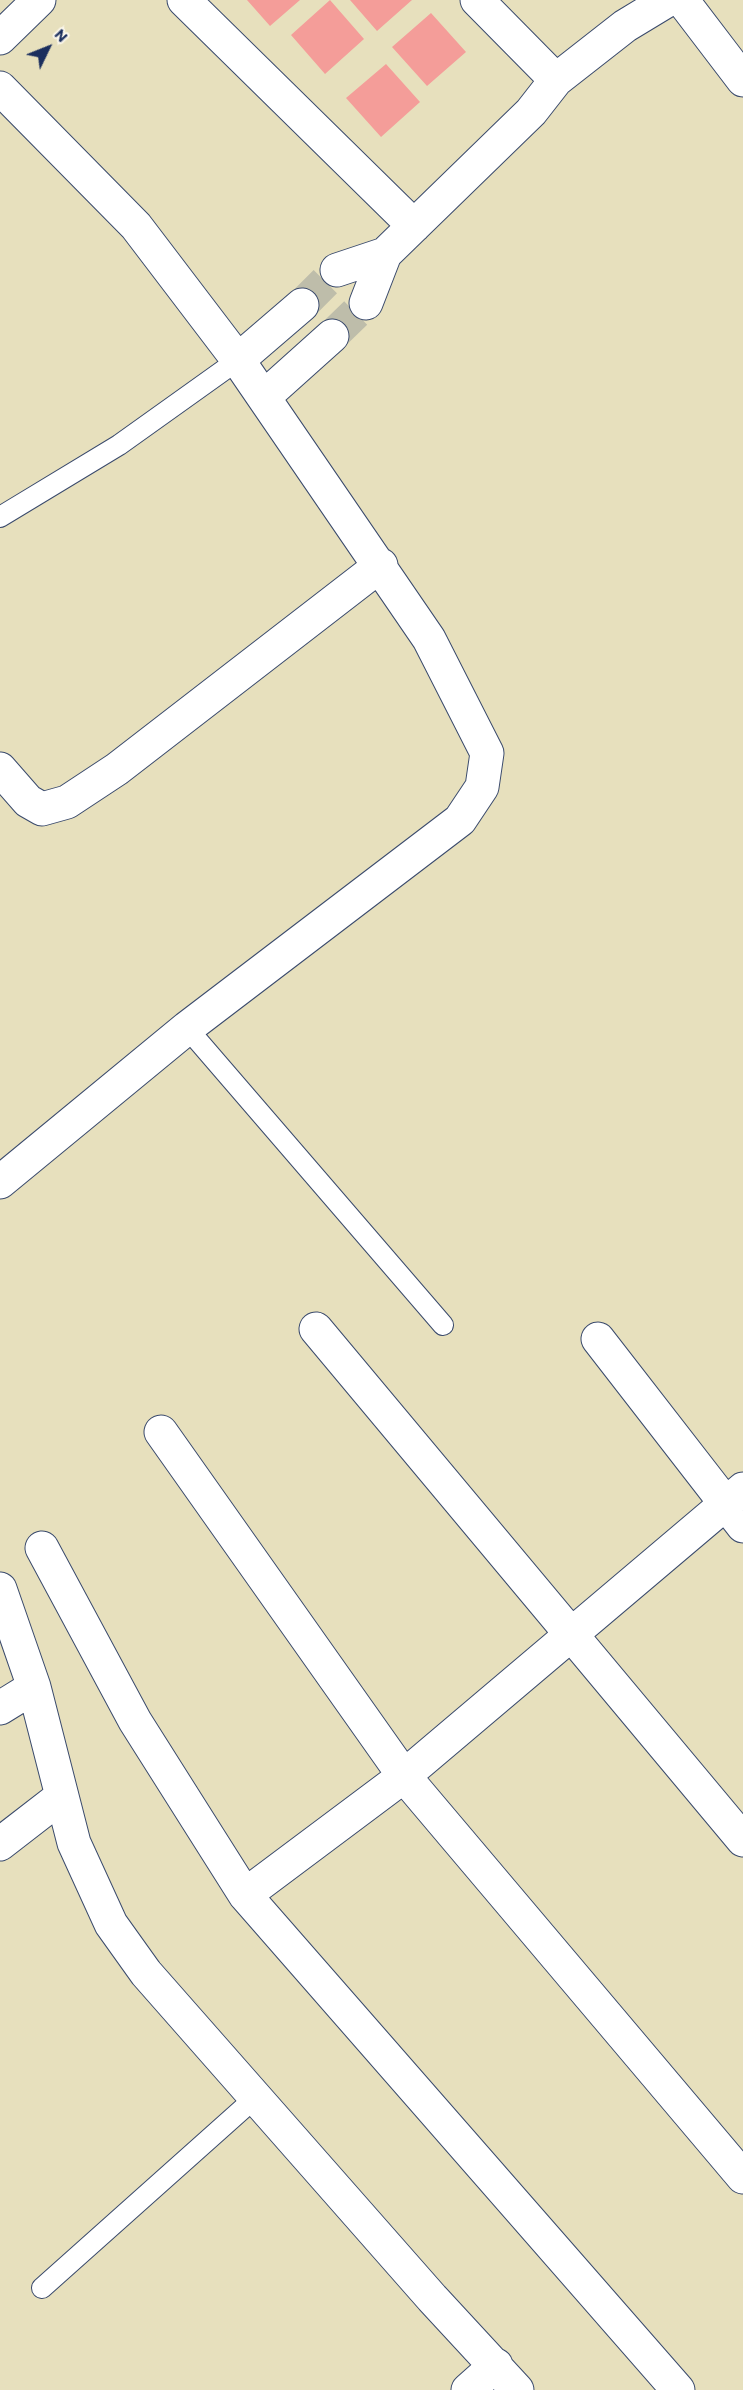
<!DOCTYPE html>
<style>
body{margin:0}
#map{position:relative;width:743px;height:2390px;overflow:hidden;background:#e7e0bd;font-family:Itim,sans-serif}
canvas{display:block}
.north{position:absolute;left:18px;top:18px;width:60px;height:60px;-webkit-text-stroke:4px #fbf7ec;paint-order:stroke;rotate:47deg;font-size:16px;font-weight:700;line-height:24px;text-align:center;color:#1b2f5e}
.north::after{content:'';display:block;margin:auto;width:21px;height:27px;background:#1b2f5e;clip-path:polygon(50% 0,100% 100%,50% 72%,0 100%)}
</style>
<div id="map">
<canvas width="743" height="2390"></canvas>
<div class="north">N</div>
</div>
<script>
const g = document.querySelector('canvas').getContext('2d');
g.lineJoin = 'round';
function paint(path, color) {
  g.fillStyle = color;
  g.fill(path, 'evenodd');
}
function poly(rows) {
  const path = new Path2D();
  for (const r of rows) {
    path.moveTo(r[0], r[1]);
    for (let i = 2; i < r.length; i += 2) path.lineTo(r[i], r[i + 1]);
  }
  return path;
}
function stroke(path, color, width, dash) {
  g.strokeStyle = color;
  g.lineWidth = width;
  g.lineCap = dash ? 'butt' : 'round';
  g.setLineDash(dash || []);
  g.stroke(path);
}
paint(poly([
 [247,0,300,0,270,26],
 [330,0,364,39,325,74,291,35],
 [350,0,412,0,377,31],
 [431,13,466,52,427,86,392,47],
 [386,64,420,102,381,137,346,98]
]), '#f49d99');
stroke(poly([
 [302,305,337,270],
 [332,336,366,303]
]), '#bebdaa', 33, [33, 16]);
const service = poly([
 [0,517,119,445,238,360],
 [187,1028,443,1325],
 [42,2288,256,2097]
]);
const minor = poly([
 [184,0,414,226],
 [477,0,556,80],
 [682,0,743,80],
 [0,38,39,0],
 [0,88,136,226,238,360,429,639,487,753,482,787,460,820,187,1028,0,1182],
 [337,270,385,254],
 [366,303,385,254,531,112,556,80,625,26,668,0],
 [238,360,302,305],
 [264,397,332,336],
 [0,769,28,801,42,809,67,802,117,769,381,565],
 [316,1329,743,1840],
 [598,1339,743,1526],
 [161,1432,404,1776,743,2177],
 [42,1548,135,1721,245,1895,678,2390],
 [0,1589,34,1687,74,1843,111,1924,146,1973,432,2298,517,2390],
 [0,1708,34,1687],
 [0,1844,62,1796],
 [245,1895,404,1776,743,1489],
 [468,2390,496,2365]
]);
stroke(service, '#3a4a6c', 22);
stroke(minor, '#3a4a6c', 35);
stroke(service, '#fff', 20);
stroke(minor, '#fff', 33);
</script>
